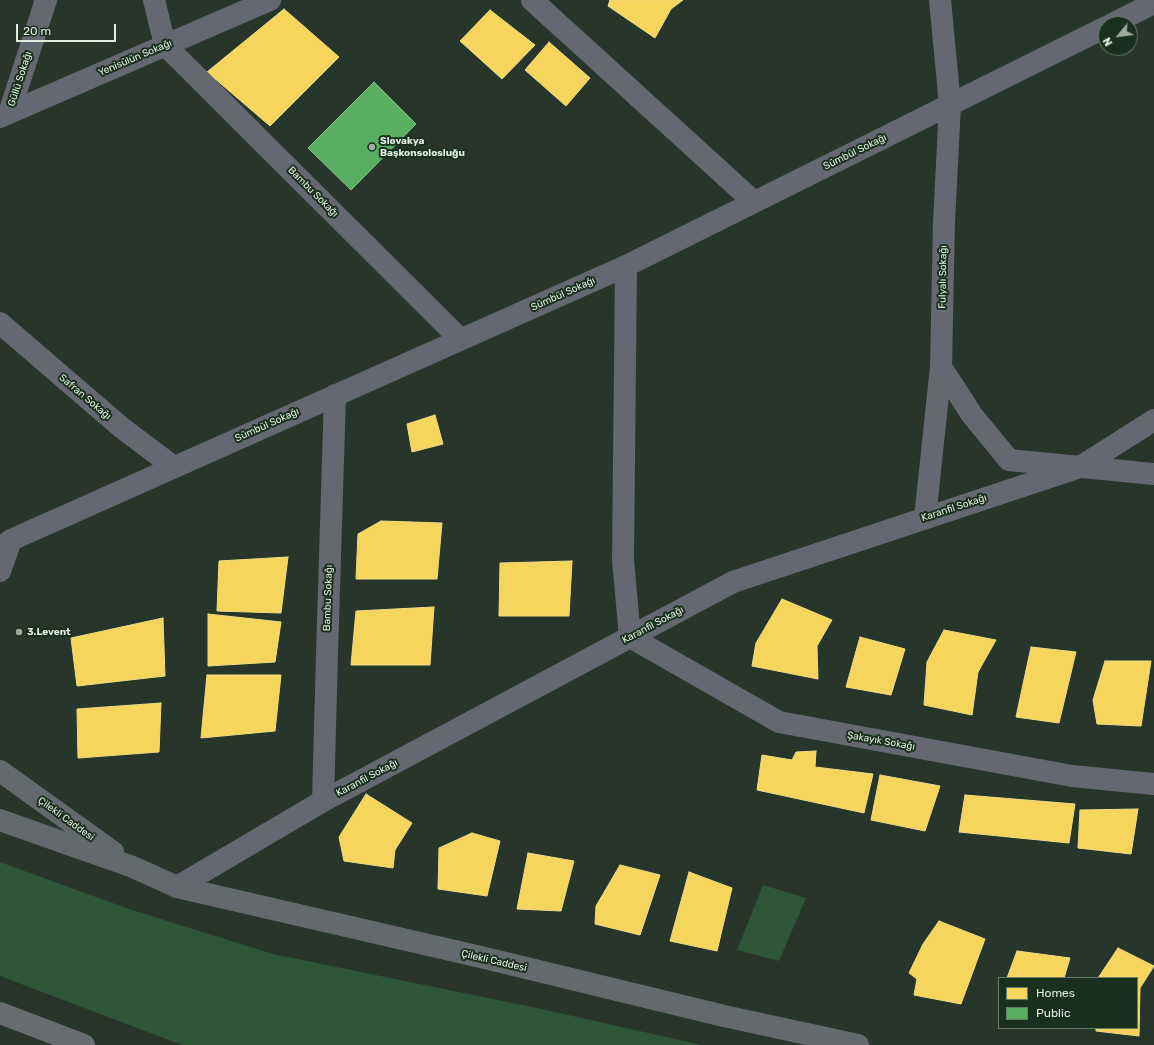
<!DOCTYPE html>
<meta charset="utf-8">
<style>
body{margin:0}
#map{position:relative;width:1154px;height:1045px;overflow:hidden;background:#28352a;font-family:Rubik,sans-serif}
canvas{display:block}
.legend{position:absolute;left:998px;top:977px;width:140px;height:52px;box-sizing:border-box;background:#18301d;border:1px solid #687c6b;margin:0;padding:5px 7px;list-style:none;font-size:12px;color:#dfede1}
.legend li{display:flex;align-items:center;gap:8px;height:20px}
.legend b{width:20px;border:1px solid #687c6b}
.north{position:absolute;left:1098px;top:16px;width:40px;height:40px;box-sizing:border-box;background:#18301d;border:1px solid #687c6b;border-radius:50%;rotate:241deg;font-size:11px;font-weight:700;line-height:16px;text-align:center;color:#dfede1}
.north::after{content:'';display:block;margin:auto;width:14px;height:18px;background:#9fada1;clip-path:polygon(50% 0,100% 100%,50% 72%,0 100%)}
.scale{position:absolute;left:16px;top:24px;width:100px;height:18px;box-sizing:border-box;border:2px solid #dfede1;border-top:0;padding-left:5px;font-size:12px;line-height:14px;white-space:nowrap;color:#dfede1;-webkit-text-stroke:3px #18301d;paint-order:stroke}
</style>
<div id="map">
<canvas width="1154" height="1045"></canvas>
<ul class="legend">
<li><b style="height:11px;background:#f6d55c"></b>Homes</li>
<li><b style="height:11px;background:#5aae61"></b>Public</li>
</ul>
<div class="north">N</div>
<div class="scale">20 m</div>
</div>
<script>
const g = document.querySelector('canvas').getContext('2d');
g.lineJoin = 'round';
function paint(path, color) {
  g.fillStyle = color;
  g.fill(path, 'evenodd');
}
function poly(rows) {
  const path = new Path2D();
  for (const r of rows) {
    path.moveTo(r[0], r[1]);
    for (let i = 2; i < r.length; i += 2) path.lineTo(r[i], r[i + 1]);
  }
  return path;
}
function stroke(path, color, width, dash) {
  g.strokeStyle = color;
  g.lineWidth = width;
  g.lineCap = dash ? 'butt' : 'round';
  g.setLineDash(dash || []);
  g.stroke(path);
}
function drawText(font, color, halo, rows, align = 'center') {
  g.font = font + ' Rubik,sans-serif';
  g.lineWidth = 4;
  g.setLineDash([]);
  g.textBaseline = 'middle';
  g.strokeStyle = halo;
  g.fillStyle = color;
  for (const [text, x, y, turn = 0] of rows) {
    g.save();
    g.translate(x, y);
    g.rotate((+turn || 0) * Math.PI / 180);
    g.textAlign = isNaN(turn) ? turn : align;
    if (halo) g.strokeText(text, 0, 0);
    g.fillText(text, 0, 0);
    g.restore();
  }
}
paint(poly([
 [0,862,129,909,273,954,537,1008,702,1045,182,1045,0,976],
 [763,885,806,898,779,961,737,950]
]), '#2d5536');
const homes = poly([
 [610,0,683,0,671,9,655,38,608,6,610,0],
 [284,9,339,57,270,126,207,72,284,9],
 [490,10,535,45,502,79,460,41,490,10],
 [549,42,590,78,566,106,525,70,549,42],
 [435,415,443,444,412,452,407,424,435,415],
 [381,521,442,523,437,579,356,579,358,534,381,521],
 [288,557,281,613,217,611,219,561,288,557],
 [572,561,569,616,499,616,500,563,572,561],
 [782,599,832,620,817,646,818,679,752,666,756,643,782,599],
 [434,607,430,665,351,665,356,611,434,607],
 [208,614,281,622,275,662,208,666,208,614],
 [163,618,165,676,77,686,71,638,163,618],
 [944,630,996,640,978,672,972,715,924,705,927,662,944,630],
 [860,637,905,649,891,695,846,687,860,637],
 [1031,647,1076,652,1059,723,1016,717,1031,647],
 [1105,661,1151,661,1141,726,1097,724,1093,700,1105,661],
 [207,675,281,675,275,731,201,738,207,675],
 [161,703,159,752,78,758,77,709,161,703],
 [816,751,815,767,873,774,864,813,757,790,762,755,792,760,796,752,816,751],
 [880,775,940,786,925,831,871,820,880,775],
 [366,794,412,823,395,850,393,868,344,861,339,837,366,794],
 [965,795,1075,804,1069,843,959,832,965,795],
 [1138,809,1131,854,1078,848,1080,810,1138,809],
 [472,833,500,841,487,896,438,889,439,848,472,833],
 [528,853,574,861,561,911,517,909,528,853],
 [620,865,660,875,640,935,595,924,596,906,620,865],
 [689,872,732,888,717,951,670,941,689,872],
 [939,921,985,939,961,1004,914,995,917,979,909,973,923,944,939,921],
 [1118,948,1154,966,1140,988,1139,1036,1096,1031,1096,1028,1137,1028,1137,978,1098,978,1118,948],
 [1017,951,1070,958,1064,978,1007,978,1017,951]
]);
paint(homes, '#f6d55c');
stroke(homes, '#efdc84', 1);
const public = poly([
 [374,82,416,124,351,190,308,148,374,82]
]);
paint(public, '#5aae61');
stroke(public, '#82c187', 1);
stroke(poly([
 [154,0,165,45,460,339],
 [532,0,754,202],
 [940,0,950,105,944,222,941,367,972,415,1009,460,1154,474],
 [1112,24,1154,3],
 [9,113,46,0],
 [0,117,270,0],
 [626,266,623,560,630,637,779,722,1072,776,1154,784],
 [0,323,122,428,174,467],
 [925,518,941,367],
 [0,548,11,540,626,266,1106,27],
 [0,571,11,540],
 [323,801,327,654,335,395],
 [177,887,323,801,733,582,1080,467,1154,420]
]), '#656870', 22);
stroke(poly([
 [0,771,113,852],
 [0,820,133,867,177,887,485,958,724,1016,858,1045]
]), '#64696e', 22);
stroke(poly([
 [0,1013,84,1045]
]), '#686c6f', 22);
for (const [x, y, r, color] of [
 [372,147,4,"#9fada1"],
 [19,632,4,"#9fada1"]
]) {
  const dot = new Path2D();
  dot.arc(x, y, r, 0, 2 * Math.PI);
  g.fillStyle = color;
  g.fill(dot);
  stroke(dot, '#18301d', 1.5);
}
drawText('10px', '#dfede1', '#18301d', [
 ["Yenisülün Sokağı",135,58,-23],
 ["Güllü Sokağı",20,79,-72],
 ["Sümbül Sokağı",855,152,-26],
 ["Bambu Sokağı",313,192,45],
 ["Fulyalı Sokağı",943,277,-89],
 ["Sümbül Sokağı",563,294,-24],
 ["Safran Sokağı",85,397,40],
 ["Sümbül Sokağı",267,425,-24],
 ["Karanfil Sokağı",954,508,-18],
 ["Bambu Sokağı",328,598,-88],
 ["Karanfil Sokağı",653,625,-28],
 ["Şakayık Sokağı",881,741,10],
 ["Karanfil Sokağı",367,778,-28],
 ["Çilekli Caddesi",66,819,36],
 ["Çilekli Caddesi",494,961,13]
]);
drawText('bold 10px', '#dfede1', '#18301d', [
 ["Slovakya",380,141],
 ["Başkonsolosluğu",380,153],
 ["3.Levent",27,632]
], 'left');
</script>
